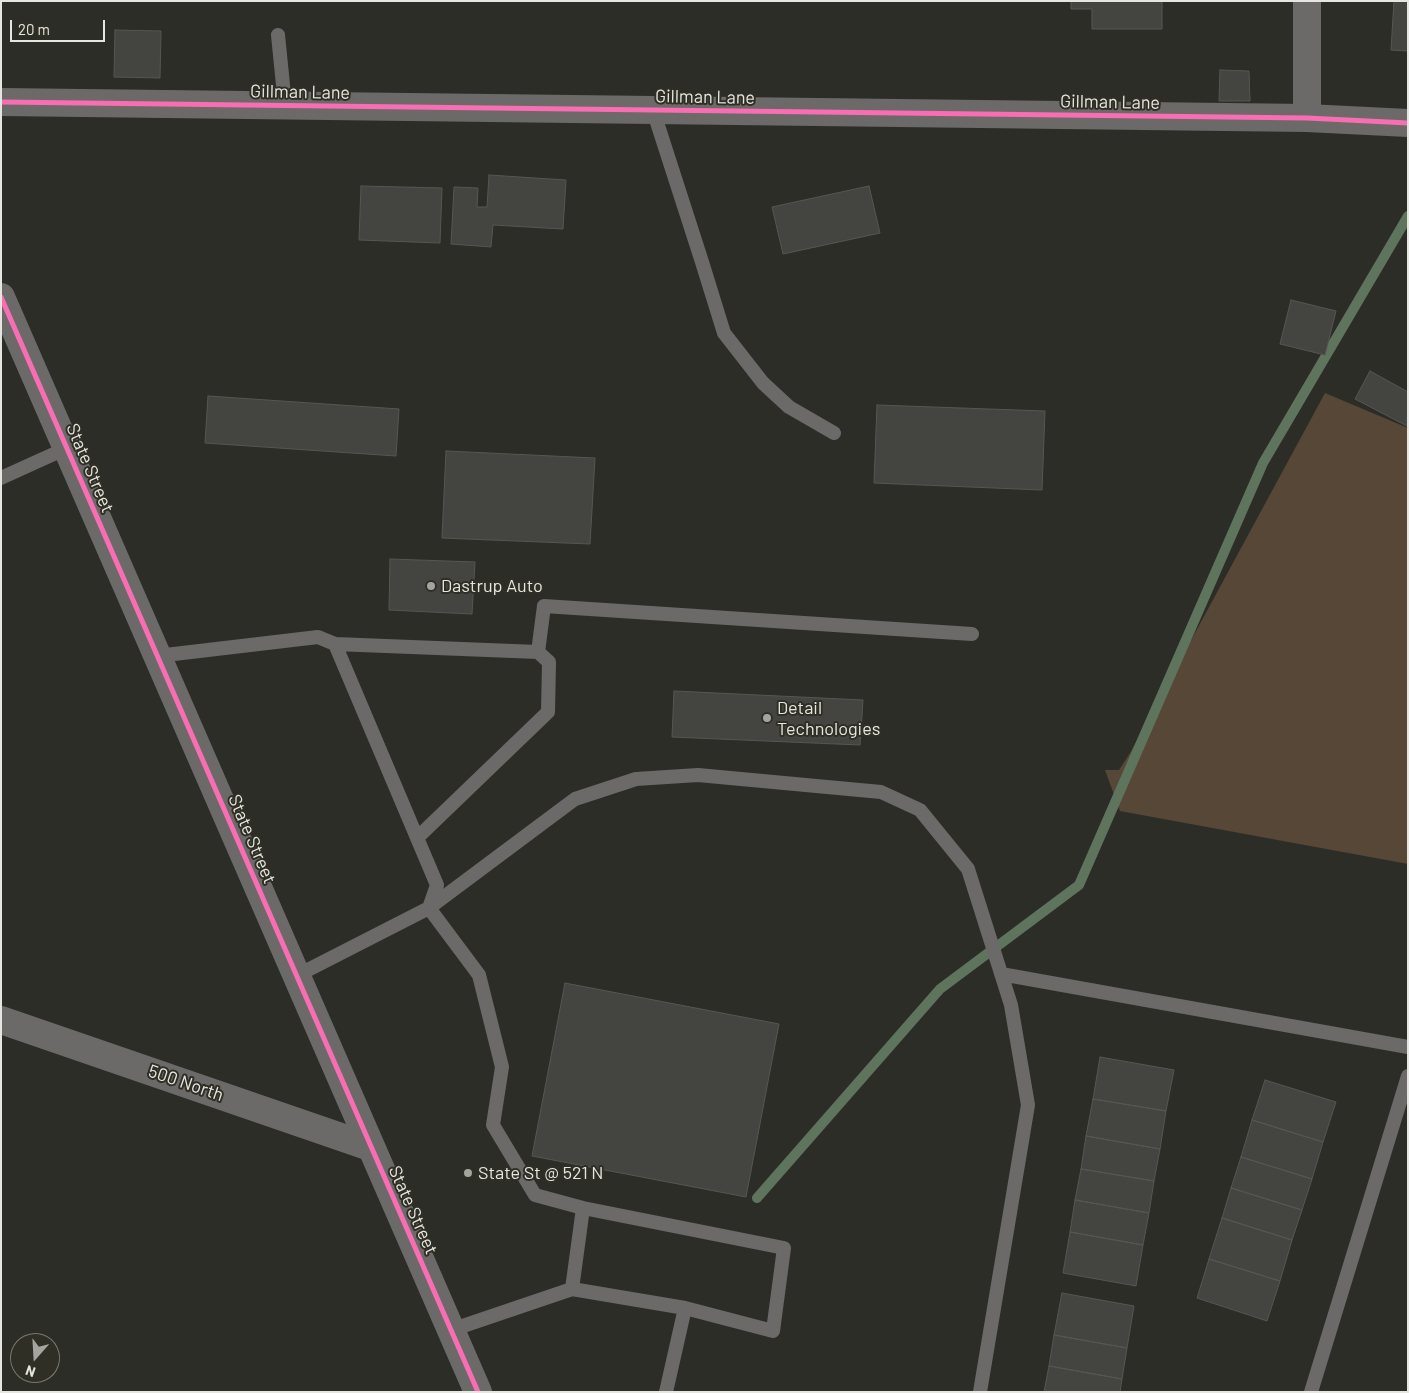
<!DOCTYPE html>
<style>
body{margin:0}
#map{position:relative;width:1409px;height:1393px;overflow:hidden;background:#2d2d28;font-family:Barlow,sans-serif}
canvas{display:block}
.frame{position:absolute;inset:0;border:2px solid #e6e6e0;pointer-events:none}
.north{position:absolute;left:10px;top:1333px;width:50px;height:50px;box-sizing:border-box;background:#2f2f26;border:1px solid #787870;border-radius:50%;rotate:199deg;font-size:14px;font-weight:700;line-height:20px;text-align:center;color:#e6e6e0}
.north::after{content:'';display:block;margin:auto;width:18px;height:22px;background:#a5a5a0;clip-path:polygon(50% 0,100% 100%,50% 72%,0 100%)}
.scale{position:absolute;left:10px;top:20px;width:95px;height:22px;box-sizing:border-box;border:2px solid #e6e6e0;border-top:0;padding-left:6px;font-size:15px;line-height:18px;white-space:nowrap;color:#e6e6e0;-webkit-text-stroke:4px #2f2f26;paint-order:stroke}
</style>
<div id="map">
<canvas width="1409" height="1393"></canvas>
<div class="frame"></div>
<div class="north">N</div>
<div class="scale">20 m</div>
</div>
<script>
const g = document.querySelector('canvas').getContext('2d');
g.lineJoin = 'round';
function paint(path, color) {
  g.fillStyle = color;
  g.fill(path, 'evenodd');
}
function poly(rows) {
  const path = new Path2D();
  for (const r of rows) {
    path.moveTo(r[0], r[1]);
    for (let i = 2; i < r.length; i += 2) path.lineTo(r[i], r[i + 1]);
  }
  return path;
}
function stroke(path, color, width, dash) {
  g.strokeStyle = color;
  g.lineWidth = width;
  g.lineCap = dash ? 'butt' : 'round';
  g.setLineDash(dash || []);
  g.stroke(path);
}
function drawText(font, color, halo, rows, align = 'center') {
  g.font = font + ' Barlow,sans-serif';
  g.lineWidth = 4;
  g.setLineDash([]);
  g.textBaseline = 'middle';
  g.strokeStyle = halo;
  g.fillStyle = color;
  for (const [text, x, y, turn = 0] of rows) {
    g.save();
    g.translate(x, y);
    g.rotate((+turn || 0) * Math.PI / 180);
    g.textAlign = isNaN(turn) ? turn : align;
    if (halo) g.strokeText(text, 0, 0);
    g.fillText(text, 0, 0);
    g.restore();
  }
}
paint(poly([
 [1325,393,1408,428,1408,864,1120,811,1105,770,1119,770,1130,753]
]), '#574737');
stroke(poly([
 [757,1198,940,989,1079,885,1263,463,1408,216]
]), '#5e745d', 10);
const building = poly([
 [1071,1,1162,1,1162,29,1092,29,1092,9,1071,9,1071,1],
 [1394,1,1408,1,1408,51,1391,50,1394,1],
 [115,30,161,31,160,78,114,77,115,30],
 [1220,70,1249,71,1250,101,1219,101,1220,70],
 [489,175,566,180,563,229,493,225,491,247,451,244,454,187,478,188,477,207,487,207,489,175],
 [361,186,442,188,440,243,359,240,361,186],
 [869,186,880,233,783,254,772,207,869,186],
 [1291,300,1336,311,1325,355,1280,344,1291,300],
 [1370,371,1408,392,1407,426,1355,399,1370,371],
 [208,396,399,409,396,456,205,443,208,396],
 [877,405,1045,411,1042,490,874,483,877,405],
 [446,451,595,458,590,544,442,538,446,451],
 [390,559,475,562,472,614,389,610,390,559],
 [674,691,863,700,860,745,672,737,674,691],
 [565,983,779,1024,746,1197,532,1156,565,983],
 [1100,1057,1174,1070,1166,1111,1093,1099,1100,1057],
 [1265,1080,1336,1102,1323,1142,1252,1120,1265,1080],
 [1093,1099,1166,1111,1160,1149,1086,1136,1093,1099],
 [1252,1120,1323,1142,1312,1179,1241,1157,1252,1120],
 [1086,1136,1160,1149,1154,1181,1081,1169,1086,1136],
 [1241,1157,1312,1179,1302,1210,1231,1188,1241,1157],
 [1081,1169,1154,1181,1149,1213,1075,1200,1081,1169],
 [1231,1188,1302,1210,1292,1240,1222,1218,1231,1188],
 [1075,1200,1149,1213,1143,1245,1070,1232,1075,1200],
 [1222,1218,1292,1240,1280,1281,1209,1259,1222,1218],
 [1070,1232,1143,1245,1136,1286,1063,1273,1070,1232],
 [1209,1259,1280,1281,1267,1321,1197,1298,1209,1259],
 [1062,1293,1134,1306,1127,1348,1054,1335,1062,1293],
 [1054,1335,1127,1348,1122,1379,1049,1366,1054,1335],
 [1049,1366,1122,1379,1120,1392,1044,1392,1049,1366]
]);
paint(building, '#444541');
stroke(building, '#565752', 1);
stroke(poly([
 [278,35,285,105],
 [653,110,702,262,724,333,763,383,789,407,834,433],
 [1,478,67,448],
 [335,644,538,652,549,662,548,712,417,838],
 [538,652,544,606,972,634],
 [157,656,318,637,335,644,437,885,429,908,296,976],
 [1001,974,1408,1047],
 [572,1289,685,1308,773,1331,784,1248,583,1208],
 [451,1330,572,1289,583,1208,535,1195,493,1125,502,1067,479,975,429,908,575,799,636,779,698,775,881,792,920,810,968,869,1011,1005,1028,1105,980,1392],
 [666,1392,685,1308],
 [1311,1392,1408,1076]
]), '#6b6a68', 14);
stroke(poly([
 [1307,1,1307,118],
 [1,102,1307,118,1408,123],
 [1,1020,370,1147]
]), '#6b6a68', 28);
stroke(poly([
 [1,297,478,1392]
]), '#6c6a68', 28);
stroke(poly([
 [1,102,1307,118,1408,123],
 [1,297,478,1392]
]), '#f96db3', 5);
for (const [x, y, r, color] of [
 [431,586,5,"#a5a5a0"],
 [767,718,5,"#a5a5a0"],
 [468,1173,5,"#a5a5a0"]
]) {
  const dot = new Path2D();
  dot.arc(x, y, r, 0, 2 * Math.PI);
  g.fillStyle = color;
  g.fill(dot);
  stroke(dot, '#2f2f26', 2);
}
drawText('18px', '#e6e6e0', '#2f2f26', [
 ["Gillman Lane",300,92,1],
 ["Gillman Lane",705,97,1],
 ["Gillman Lane",1110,102,1],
 ["State Street",90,468,67],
 ["State Street",252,839,67],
 ["500 North",186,1083,19],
 ["State Street",413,1210,66]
]);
drawText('18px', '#e6e6e0', '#2f2f26', [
 ["Dastrup Auto",441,586],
 ["Detail",777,708],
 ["Technologies",777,729],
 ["State St @ 521 N",478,1173]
], 'left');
</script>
